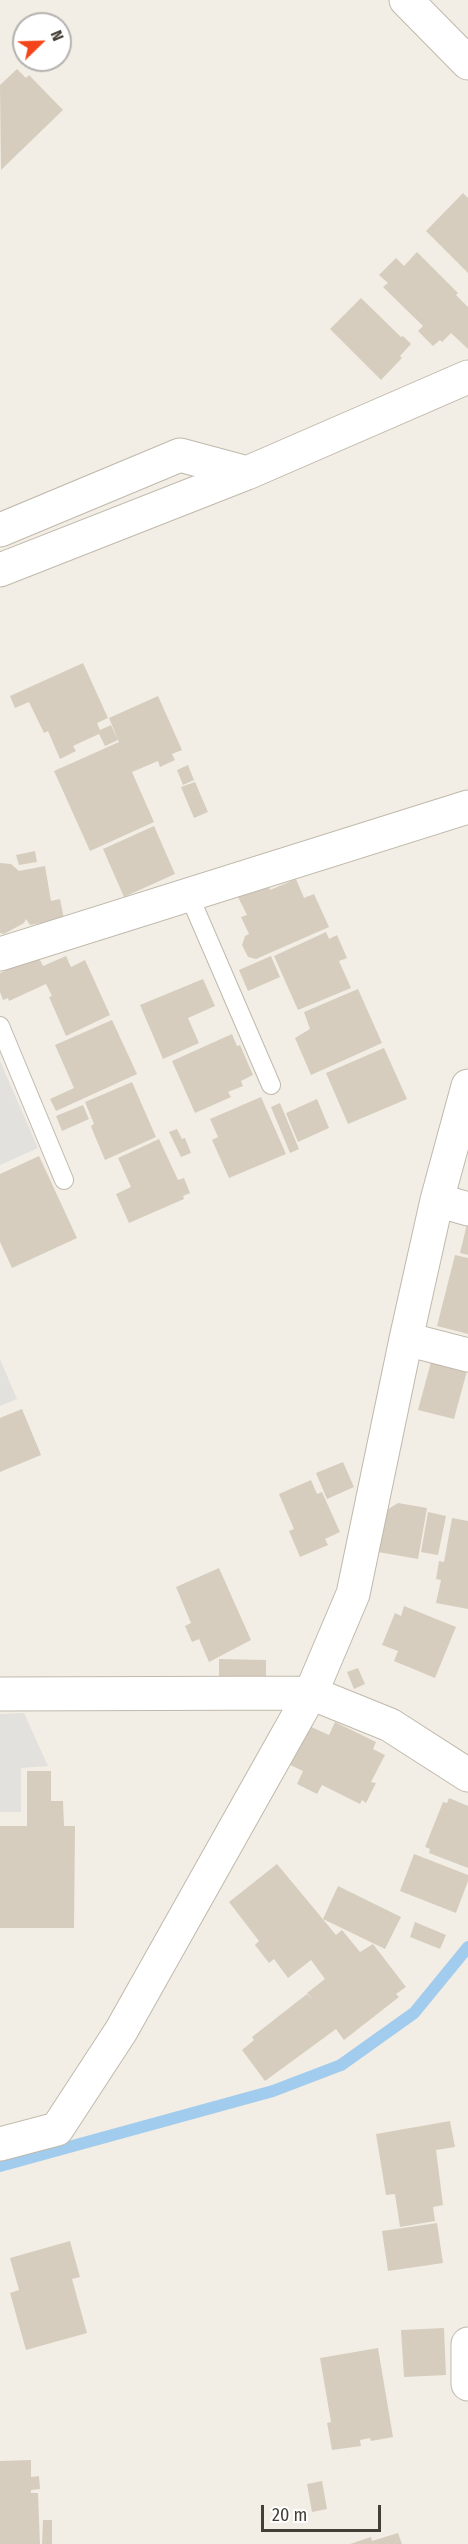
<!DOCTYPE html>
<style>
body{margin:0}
#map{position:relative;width:468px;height:2544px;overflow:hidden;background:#f2eee5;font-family:"Fira Sans Condensed",sans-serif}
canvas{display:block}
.north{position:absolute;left:12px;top:12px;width:60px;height:60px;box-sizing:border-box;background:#fff;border:2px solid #b4b2ae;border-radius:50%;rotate:67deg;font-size:16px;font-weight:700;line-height:24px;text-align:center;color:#443f35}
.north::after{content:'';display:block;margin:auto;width:21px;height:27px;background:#f3441a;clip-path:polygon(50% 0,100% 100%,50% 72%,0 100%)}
.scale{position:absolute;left:261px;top:2505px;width:120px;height:27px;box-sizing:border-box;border:3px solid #443f35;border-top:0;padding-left:8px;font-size:18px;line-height:21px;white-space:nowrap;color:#443f35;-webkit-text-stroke:4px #fff;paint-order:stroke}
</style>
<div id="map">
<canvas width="468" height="2544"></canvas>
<div class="north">N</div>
<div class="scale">20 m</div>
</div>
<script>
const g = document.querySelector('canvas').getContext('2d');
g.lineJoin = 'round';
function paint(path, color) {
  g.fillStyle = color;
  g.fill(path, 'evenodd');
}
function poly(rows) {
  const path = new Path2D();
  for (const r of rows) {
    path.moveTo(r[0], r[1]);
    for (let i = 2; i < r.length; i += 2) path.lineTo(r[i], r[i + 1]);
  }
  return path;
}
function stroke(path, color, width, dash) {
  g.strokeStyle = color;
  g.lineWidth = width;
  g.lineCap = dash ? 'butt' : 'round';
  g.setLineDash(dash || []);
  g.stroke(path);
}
paint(poly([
 [0,1061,38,1148,0,1165],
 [0,1359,17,1399,0,1406],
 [24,1713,48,1766,21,1768,21,1812,0,1812,0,1714]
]), '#e3e1dd');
stroke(poly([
 [0,2166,273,2091,341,2065,414,2013,468,1947]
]), '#a2ccee', 12);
paint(poly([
 [17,69,26,78,29,75,63,110,1,170,0,85],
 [463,193,468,198,468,273,426,231],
 [417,252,458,293,456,295,468,307,468,349,451,333,442,342,440,340,433,346,418,331,423,326,383,287,388,283,379,275,396,258,404,266],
 [361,298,401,337,403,336,411,344,400,356,402,358,381,380,330,329],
 [83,663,108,718,97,723,100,730,111,725,118,740,105,746,99,734,73,746,76,751,60,759,48,731,44,733,29,702,15,708,10,696],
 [158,696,182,750,172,754,175,760,160,767,158,761,132,772,154,822,90,851,54,771,119,742,109,718],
 [188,765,194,780,183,785,177,770],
 [195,782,208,812,194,818,181,787],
 [154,826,175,874,124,897,103,849],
 [35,851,37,862,19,865,16,855],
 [0,863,11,864,19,871,45,866,51,901,60,899,64,919,30,925,26,919,24,923,4,934,0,933],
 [296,879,304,898,314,894,329,927,256,959,248,957,242,945,245,936,249,934,241,917,247,915,238,897,268,884,270,890],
 [326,932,329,939,337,935,347,958,339,961,351,988,298,1010,274,956],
 [38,956,43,966,66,956,71,967,85,960,110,1015,66,1036,49,997,52,996,46,984,9,1001,8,998,3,1000,0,992,0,973],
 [271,956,280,977,248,991,239,970],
 [203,979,215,1006,188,1018,199,1043,163,1059,140,1005],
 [358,989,382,1043,311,1075,295,1038,310,1029,304,1012],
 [112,1020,137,1074,56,1111,50,1099,74,1088,55,1045],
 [232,1034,237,1046,240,1045,253,1075,241,1081,243,1086,228,1092,231,1097,195,1113,172,1061],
 [384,1048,407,1099,348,1124,326,1073],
 [132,1082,156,1137,105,1160,94,1134,91,1126,94,1124,85,1102],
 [261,1097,286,1154,229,1178,212,1140,218,1137,210,1119],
 [317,1099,329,1128,298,1142,286,1113],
 [280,1103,299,1149,290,1153,271,1107],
 [83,1105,89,1119,62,1131,56,1116],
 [177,1129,182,1139,185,1138,191,1153,181,1157,169,1132],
 [159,1139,178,1180,184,1178,190,1193,183,1196,184,1199,129,1223,116,1194,131,1187,118,1158],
 [39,1156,77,1238,12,1268,0,1242,0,1174],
 [467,1224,468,1224,468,1255,460,1253],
 [455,1255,468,1258,468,1334,437,1326],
 [431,1362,467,1371,454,1419,418,1410],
 [22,1409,41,1455,0,1472,0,1418],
 [343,1462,354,1487,327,1499,316,1473],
 [311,1480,317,1494,322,1492,340,1532,325,1539,328,1545,300,1557,289,1531,294,1529,279,1494],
 [398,1503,427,1508,418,1559,378,1552,385,1511],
 [428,1512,446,1516,438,1555,421,1552],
 [452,1518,468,1521,468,1609,436,1603,441,1580,436,1579,439,1561,444,1562],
 [219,1568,251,1640,209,1662,199,1639,192,1642,185,1626,191,1623,176,1587],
 [404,1606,456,1627,435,1678,394,1661,398,1651,382,1645,395,1613,401,1616],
 [219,1659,266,1660,266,1681,219,1681],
 [358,1668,365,1684,354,1689,347,1672],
 [335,1722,376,1742,373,1749,385,1755,371,1782,376,1783,366,1803,362,1800,360,1804,322,1785,317,1794,297,1784,303,1771,286,1763,307,1725,329,1735],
 [27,1771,51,1771,51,1801,63,1801,64,1826,75,1826,74,1928,0,1928,0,1826,27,1826],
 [449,1798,468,1806,468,1868,429,1853,430,1849,425,1847,443,1802,447,1803],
 [414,1854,468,1875,468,1881,456,1913,400,1891],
 [277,1864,336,1935,342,1930,360,1952,373,1944,406,1987,396,1994,399,1997,344,2040,336,2029,265,2081,242,2050,254,2040,252,2037,307,1994,313,2000,307,1993,325,1979,311,1960,288,1978,274,1959,269,1963,255,1945,259,1941,229,1902],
 [338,1886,401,1917,385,1949,323,1919],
 [415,1922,446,1935,440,1949,410,1937],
 [450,2121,455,2147,436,2150,443,2205,433,2207,435,2221,400,2227,395,2194,386,2195,376,2134],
 [437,2223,443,2263,388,2271,382,2231],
 [70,2241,80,2277,72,2279,87,2333,26,2350,10,2293,19,2290,10,2258],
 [444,2328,446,2375,404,2377,401,2330],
 [378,2348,393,2437,371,2441,370,2438,360,2440,361,2446,332,2450,327,2423,331,2422,320,2358],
 [31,2460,31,2477,39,2476,40,2489,31,2490,31,2493,38,2493,40,2544,0,2544,0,2461],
 [322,2481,327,2509,312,2512,307,2484],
 [43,2520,52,2520,52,2544,42,2544],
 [398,2533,402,2544,350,2544,371,2537,372,2541]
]), '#d6cdbe');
const service = poly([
 [189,895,271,1085],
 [0,1026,64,1180]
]);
const minor = poly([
 [406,0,468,63],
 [0,530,180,455,247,473,468,377],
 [0,570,247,473],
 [0,954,468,807],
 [437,1200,468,1209],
 [406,1339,468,1355],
 [0,1694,311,1693,390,1725,468,1775],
 [0,2144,57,2129,121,2031,311,1693,353,1594,406,1339,437,1200,468,1086],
 [468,2344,468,2384]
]);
stroke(service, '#c0b9ab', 20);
stroke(minor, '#c0b9ab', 35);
stroke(service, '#fff', 18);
stroke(minor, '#fff', 33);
</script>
